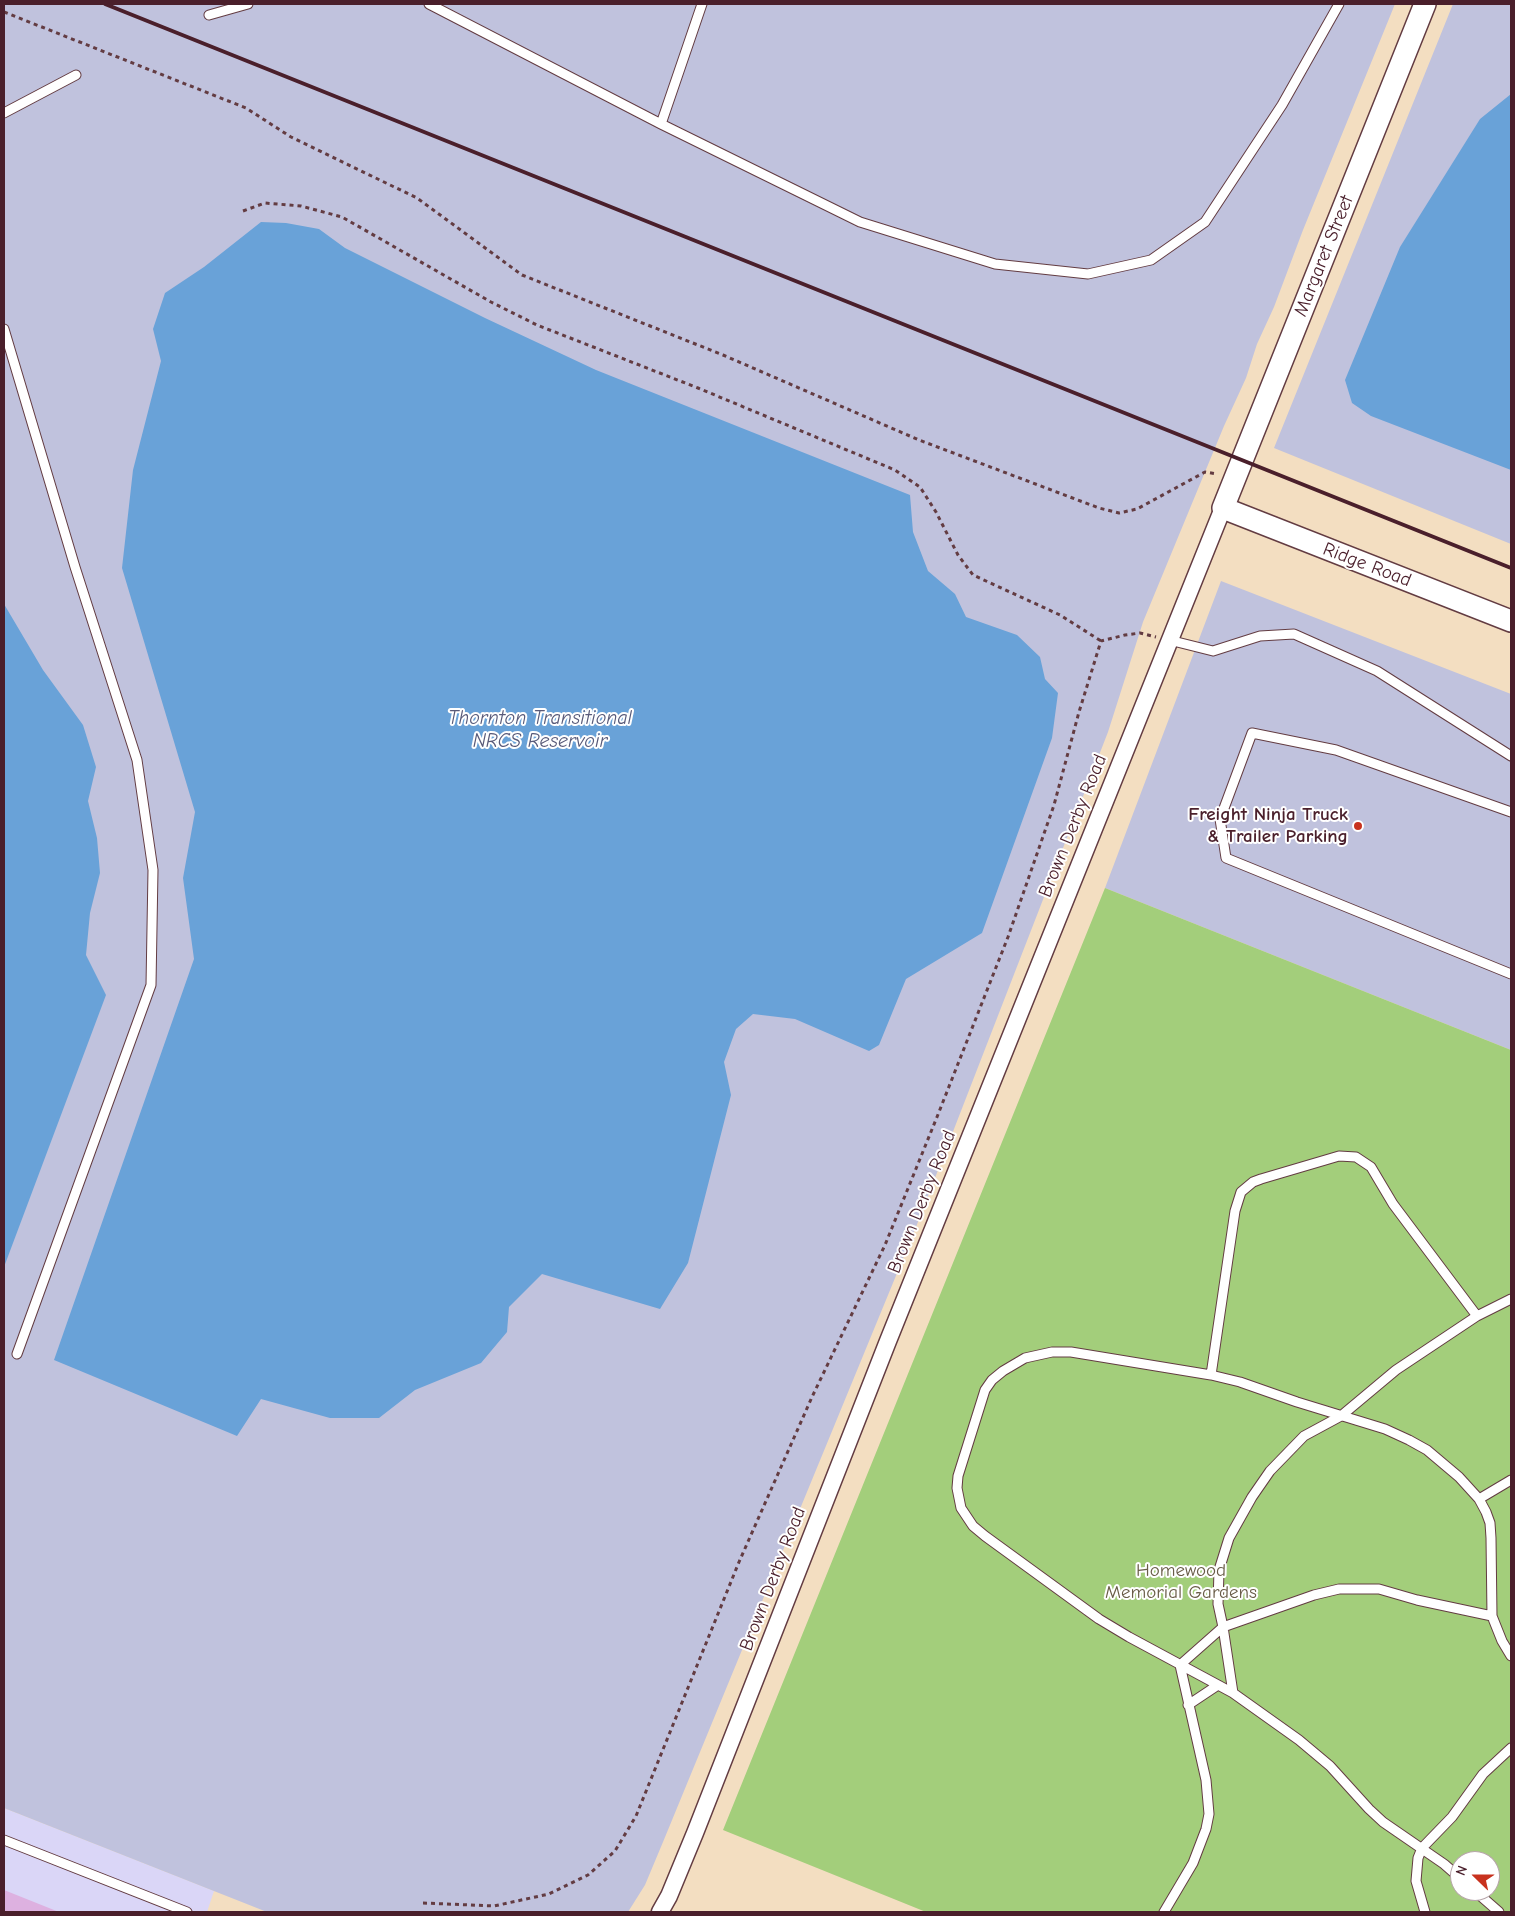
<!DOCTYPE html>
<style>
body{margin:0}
#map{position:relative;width:1515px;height:1916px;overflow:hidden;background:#f3dec1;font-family:"Comic Neue",sans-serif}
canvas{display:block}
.frame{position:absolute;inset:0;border:5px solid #4a1f2b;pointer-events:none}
.north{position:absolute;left:1450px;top:1851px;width:50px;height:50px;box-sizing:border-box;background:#fff;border:1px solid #b7a5aa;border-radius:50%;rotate:292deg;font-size:14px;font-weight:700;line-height:20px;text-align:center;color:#4a1f2b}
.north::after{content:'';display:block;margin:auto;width:18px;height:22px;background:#c8321e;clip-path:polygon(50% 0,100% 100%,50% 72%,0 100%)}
</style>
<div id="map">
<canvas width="1515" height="1916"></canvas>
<div class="frame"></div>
<div class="north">N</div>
</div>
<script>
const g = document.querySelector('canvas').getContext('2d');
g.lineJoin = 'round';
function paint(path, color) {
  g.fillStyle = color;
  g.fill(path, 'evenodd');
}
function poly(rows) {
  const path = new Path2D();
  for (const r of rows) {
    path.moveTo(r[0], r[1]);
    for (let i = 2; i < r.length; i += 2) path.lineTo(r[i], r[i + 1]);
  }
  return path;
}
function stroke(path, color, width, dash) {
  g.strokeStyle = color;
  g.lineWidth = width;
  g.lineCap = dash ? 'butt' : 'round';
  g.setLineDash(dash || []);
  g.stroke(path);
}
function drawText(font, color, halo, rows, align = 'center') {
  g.font = font + ' "Comic Neue",sans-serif';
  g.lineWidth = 4;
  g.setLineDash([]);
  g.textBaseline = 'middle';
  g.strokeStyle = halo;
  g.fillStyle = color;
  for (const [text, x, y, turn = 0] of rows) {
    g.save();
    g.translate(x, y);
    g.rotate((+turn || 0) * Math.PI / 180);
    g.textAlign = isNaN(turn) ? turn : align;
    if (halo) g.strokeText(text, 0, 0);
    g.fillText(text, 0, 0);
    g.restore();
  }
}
paint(poly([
 [4,1808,214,1891,207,1912,4,1912]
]), '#dad6f7');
paint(poly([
 [4,4,1395,4,1303,230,1274,307,1257,344,1246,378,1224,426,1143,622,1108,732,916,1227,663,1842,645,1885,628,1912,267,1912,4,1808],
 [1453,4,1511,4,1511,544,1274,448],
 [1221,581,1511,694,1511,1050,1105,888]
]), '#c0c2dd');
paint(poly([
 [1105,888,1511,1050,1511,1912,926,1912,723,1830],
 [1460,1861,1490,1861,1490,1891,1460,1891]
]), '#a3ce7b');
paint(poly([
 [1511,94,1511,470,1371,416,1352,403,1345,380,1400,247,1480,119],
 [261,222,286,223,319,229,345,248,485,318,596,370,910,495,913,532,928,571,955,594,966,617,1017,635,1040,657,1045,679,1058,693,1052,738,982,933,906,979,879,1045,869,1051,795,1019,753,1014,736,1029,724,1062,731,1095,688,1263,660,1309,542,1274,509,1307,507,1332,481,1363,415,1390,379,1418,330,1418,261,1399,237,1436,54,1360,194,959,183,878,195,812,122,568,133,470,161,361,153,329,165,293,204,267],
 [4,604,43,670,83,725,96,767,88,801,97,838,100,873,90,913,86,955,106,995,4,1267]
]), '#69a2d8');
paint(poly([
 [4,1890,59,1912,4,1912]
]), '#ddb1e0');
const service = poly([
 [429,4,661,124,860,222,995,264,1088,274,1151,260,1205,222,1282,105,1339,4],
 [209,15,248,4],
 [4,113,76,75],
 [661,124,702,4],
 [4,329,75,567,137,760,153,870,151,985,17,1354],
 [1169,640,1213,651,1260,636,1294,634,1377,671,1511,756],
 [1511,812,1336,750,1252,733,1220,819,1226,858,1511,974],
 [1211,1375,1235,1211,1241,1192,1253,1182,1261,1179,1339,1156,1356,1157,1371,1167,1393,1204,1477,1316],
 [1479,1499,1511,1480],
 [1233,1693,1223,1627,1218,1604,1219,1570,1229,1538,1252,1497,1270,1471,1304,1436,1341,1416,1396,1370,1477,1316,1511,1299],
 [1188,1705,1218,1685],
 [4,1840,187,1912],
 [1460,1878,1444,1864,1383,1822,1369,1809,1330,1766,1299,1740,1233,1693,1129,1637,1099,1619,985,1536,973,1526,961,1508,957,1488,958,1476,985,1390,992,1380,1003,1371,1025,1358,1052,1352,1071,1352,1211,1375,1240,1382,1297,1402,1385,1429,1409,1440,1427,1450,1459,1477,1479,1499,1486,1512,1490,1523,1491,1538,1492,1616,1502,1641,1511,1656],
 [1475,1891,1499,1912],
 [1164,1912,1193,1863,1206,1829,1209,1814,1206,1780,1180,1665,1223,1627,1314,1595,1339,1589,1379,1589,1417,1600,1492,1616],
 [1425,1912,1416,1881,1418,1858,1422,1848,1452,1817,1483,1774,1511,1748]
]);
const minor = poly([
 [660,1912,669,1896,695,1833,888,1341,1223,508]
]);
const tertiary = poly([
 [1425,4,1223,508,1511,621]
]);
stroke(service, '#633c42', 11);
stroke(minor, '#633c42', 19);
stroke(tertiary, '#633c42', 24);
stroke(poly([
 [4,12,246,108,291,137,417,198,522,275,723,355,919,440,1099,508,1119,513,1137,509,1205,472,1217,474],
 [243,211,265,203,301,206,342,217,491,302,537,325,698,388,895,470,920,487,936,512,958,555,973,575,1060,615,1101,641],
 [423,1903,494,1906,549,1894,588,1875,615,1851,636,1816,739,1562,812,1397,885,1245,937,1117,1008,937,1054,805,1079,712,1101,641,1125,635,1140,633,1156,637]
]), '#633c42', 3, [4, 4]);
stroke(service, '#fff', 9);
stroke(minor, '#fff', 16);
stroke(tertiary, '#fff', 21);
stroke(poly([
 [105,4,1511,568]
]), '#4a1f2b', 4);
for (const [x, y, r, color] of [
 [1358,826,5,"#c8321e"]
]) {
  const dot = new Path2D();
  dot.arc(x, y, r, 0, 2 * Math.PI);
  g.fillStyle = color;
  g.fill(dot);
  stroke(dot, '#fff', 2);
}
drawText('19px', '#4a1f2b', '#fff', [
 ["Margaret Street",1324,256,-68],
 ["Ridge Road",1367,565,21],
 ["Brown Derby Road",1073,826,-68],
 ["Brown Derby Road",922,1202,-68],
 ["Brown Derby Road",773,1579,-69]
]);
drawText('bold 19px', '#4a1f2b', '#fff', [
 ["Freight Ninja Truck",1348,815],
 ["& Trailer Parking",1348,837]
], 'right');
drawText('19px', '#695c47', '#fff', [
 ["Homewood",1181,1571],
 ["Memorial Gardens",1181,1593]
]);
drawText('italic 20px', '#585a79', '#fff', [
 ["Thornton Transitional",540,718],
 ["NRCS Reservoir",540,741]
]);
</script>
